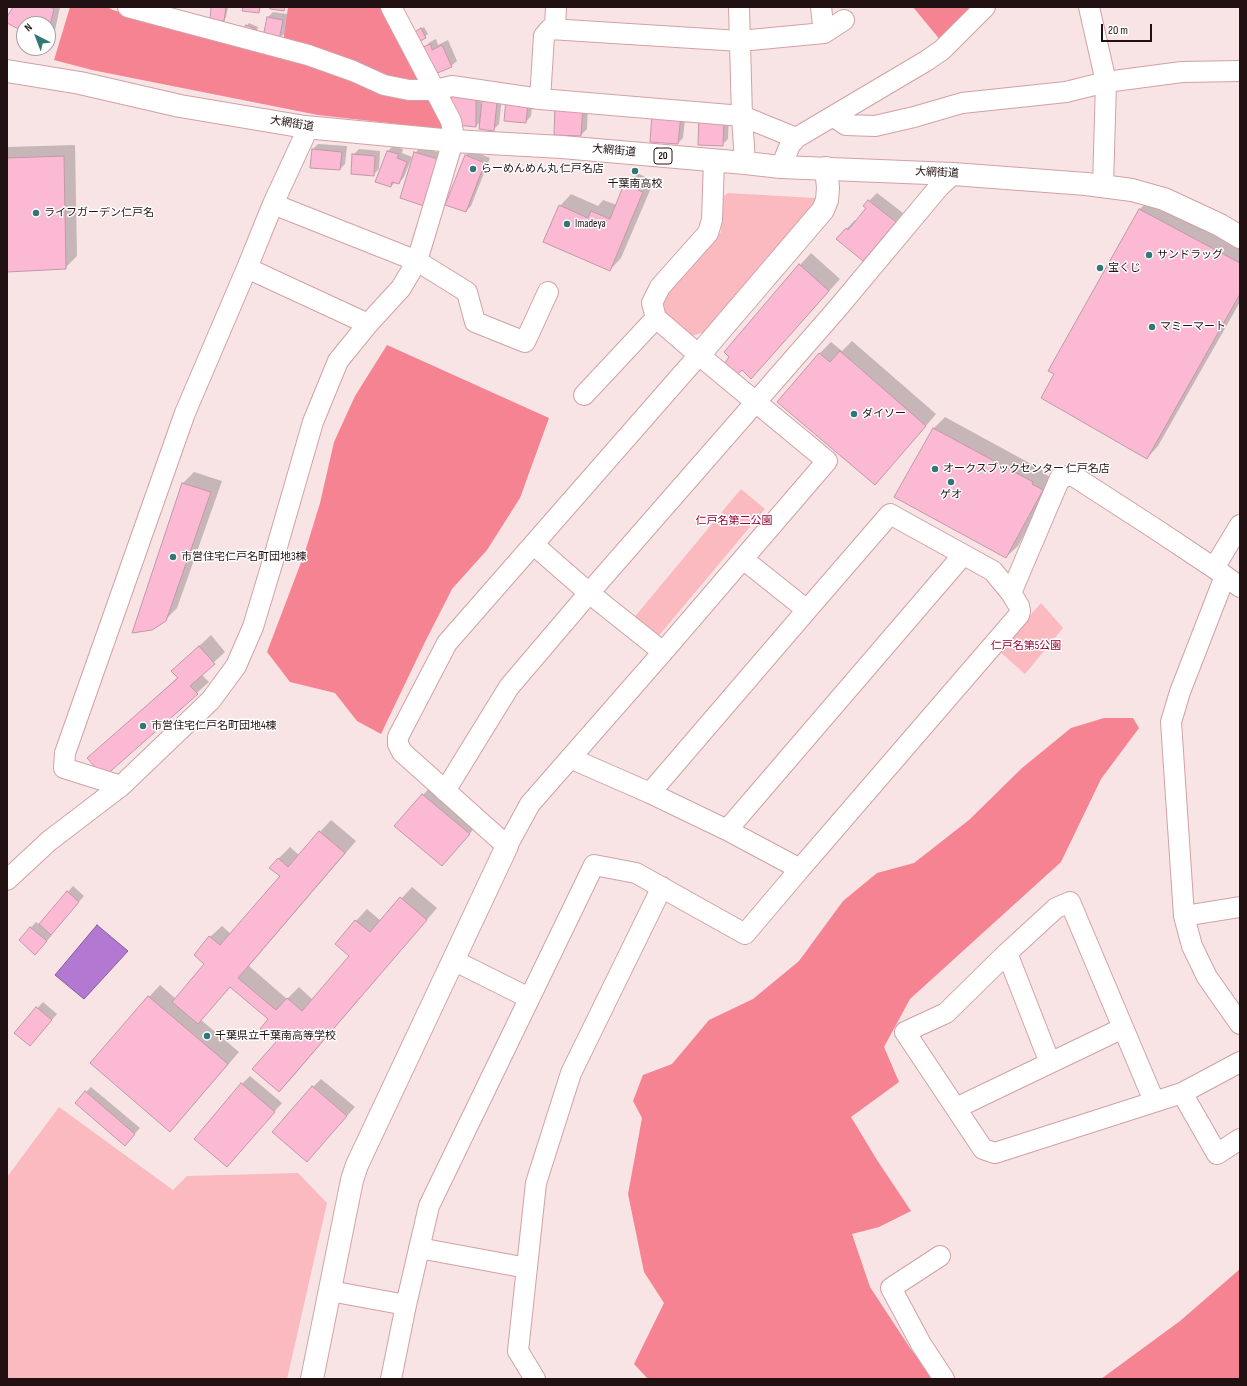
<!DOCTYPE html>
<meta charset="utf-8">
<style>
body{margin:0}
#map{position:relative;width:1247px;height:1386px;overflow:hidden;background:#f8e4e5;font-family:"Sofia Sans Condensed",sans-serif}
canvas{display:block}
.frame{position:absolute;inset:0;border:8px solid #211112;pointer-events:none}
.north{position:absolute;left:16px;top:16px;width:40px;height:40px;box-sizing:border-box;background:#fff;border:1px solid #a6a0a0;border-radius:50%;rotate:318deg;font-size:11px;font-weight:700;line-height:16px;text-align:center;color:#211112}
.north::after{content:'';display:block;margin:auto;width:14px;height:18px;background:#2f7877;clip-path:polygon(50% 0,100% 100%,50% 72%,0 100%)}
.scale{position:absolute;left:1101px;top:24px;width:51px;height:18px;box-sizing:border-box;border:2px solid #211112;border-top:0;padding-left:5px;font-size:12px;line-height:14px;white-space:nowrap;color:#211112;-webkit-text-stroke:3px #fff;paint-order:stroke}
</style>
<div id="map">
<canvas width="1247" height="1386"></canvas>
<div class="frame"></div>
<div class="north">N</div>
<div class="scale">20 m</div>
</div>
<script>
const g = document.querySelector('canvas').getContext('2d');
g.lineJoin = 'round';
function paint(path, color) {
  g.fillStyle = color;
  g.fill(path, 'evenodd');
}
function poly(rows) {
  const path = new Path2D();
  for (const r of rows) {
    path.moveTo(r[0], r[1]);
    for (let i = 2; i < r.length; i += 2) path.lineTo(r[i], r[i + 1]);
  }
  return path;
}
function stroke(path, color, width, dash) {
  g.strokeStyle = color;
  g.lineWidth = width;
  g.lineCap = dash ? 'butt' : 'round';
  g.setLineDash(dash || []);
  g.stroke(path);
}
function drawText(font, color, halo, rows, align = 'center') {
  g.font = font + ' "Sofia Sans Condensed","Noto Sans JP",sans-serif';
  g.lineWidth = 3;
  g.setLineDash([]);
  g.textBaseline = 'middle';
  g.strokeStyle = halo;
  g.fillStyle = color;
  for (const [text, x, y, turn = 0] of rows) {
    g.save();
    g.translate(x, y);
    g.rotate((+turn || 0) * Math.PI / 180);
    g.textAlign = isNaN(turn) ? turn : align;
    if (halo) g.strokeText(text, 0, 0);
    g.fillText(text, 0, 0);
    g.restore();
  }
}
paint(poly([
 [728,193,815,198,814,206,705,332,691,336,664,311,664,298,721,232,722,197],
 [741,489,765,509,656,639,632,620],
 [1041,603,1063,628,1025,674,999,651],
 [59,1107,173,1190,187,1176,298,1173,327,1203,287,1379,7,1379,7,1177]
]), '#fababf');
paint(poly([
 [70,7,107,7,113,10,436,101,446,121,442,129,318,115,92,70,54,60],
 [288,7,385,7,425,84,389,82,283,42],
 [913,7,976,7,941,41],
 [387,345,549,418,520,498,487,550,452,589,425,642,381,734,357,721,335,693,290,682,267,652,305,552,320,503,334,442,355,396],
 [1104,718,1133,718,1139,728,1101,779,1061,862,910,999,884,1047,899,1082,851,1117,877,1160,911,1211,879,1227,852,1234,870,1287,910,1348,933,1379,648,1379,634,1364,664,1303,644,1272,628,1194,642,1118,633,1101,643,1075,672,1064,709,1020,753,999,799,961,843,901,877,873,914,863,969,820,1022,768,1071,728],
 [1240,1269,1240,1379,1101,1379,1180,1321]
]), '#f68392');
const water = poly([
 [97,925,128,951,84,999,55,975,97,925]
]);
paint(water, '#b379d2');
stroke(water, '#875a98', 1);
paint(poly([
 [14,7,60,7,54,35,48,40,48,24,24,24,24,31,7,22],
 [212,7,228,7,226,17,224,20],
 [273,12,287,14,284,34,278,39,268,17],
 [249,23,258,27,256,33,247,26],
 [424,27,428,34,418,41,414,33],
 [436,39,438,45,448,40,457,61,451,66,424,48,430,42],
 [481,92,481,107,483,107,483,101,489,96,502,97,499,124,494,129,481,121,476,126,458,109],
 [533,97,531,116,526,122,507,101],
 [588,101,587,129,581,135,555,134],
 [659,108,686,110,683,138,678,143],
 [705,111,729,112,728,139,722,145],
 [318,144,347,146,345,164,340,169,313,149],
 [75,145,77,256,65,268,7,271,7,147],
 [393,146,403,149,402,153,412,157,404,177,399,183,396,182,391,186,387,152],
 [421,147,443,154,429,199,415,153],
 [359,149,380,151,379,169,373,175,353,155],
 [471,150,490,158,471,206,466,211,465,156],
 [637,173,654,181,621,258,610,270,560,206,571,194,598,206,603,200,617,205,625,185],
 [877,193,903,213,871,251,837,239,855,220,857,222,868,208,869,201],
 [1151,198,1240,246,1240,302,1158,446,1147,458,1055,374,1049,370,1140,209],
 [811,253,840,279,762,366,742,369,725,352,800,265],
 [852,341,936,414,886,472,779,401,820,353,831,342,842,351],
 [945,417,1044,471,1043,473,1054,479,1018,546,1006,557,896,496,934,428],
 [194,472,222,481,177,608,165,620,133,632,183,483],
 [211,635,225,652,201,674,209,682,104,776,89,758,178,677,172,671],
 [431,786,477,825,450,857,396,826],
 [331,820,356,841,249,966,287,999,299,987,313,1000,350,956,356,921,367,909,381,921,412,887,437,908,290,1080,279,1091,277,1042,270,1019,231,986,201,1020,239,1052,181,1119,170,1131,149,997,160,985,176,999,205,964,210,937,222,926,231,934,281,876,271,868,279,858,290,847,299,855],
 [73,886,84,896,51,934,52,935,41,948,20,940,36,922,40,925],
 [43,1002,57,1014,30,1045,16,1032],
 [250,1076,282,1103,227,1166,242,1084],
 [321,1079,355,1107,307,1161,313,1087],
 [91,1087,140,1128,130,1139,86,1092]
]), '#0003');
const building = poly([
 [13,7,50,7,54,9,48,33,48,24,24,24,24,32,7,23,7,17,13,7],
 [211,7,226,7,224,21,210,20,211,7],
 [243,7,260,7,259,13,242,11,243,7],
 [270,7,285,7,284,11,270,9,270,7],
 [267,17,283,20,279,40,263,37,267,17],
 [246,25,256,29,254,36,243,32,246,25],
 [421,28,426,38,418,42,413,33,421,28],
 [431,44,432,50,442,45,452,67,435,74,423,47,431,44],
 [445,95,476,98,476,127,456,125,457,110,450,112,445,95],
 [506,100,528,102,526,123,504,121,506,100],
 [482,101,497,102,494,131,479,129,482,101],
 [555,105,583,106,581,136,554,135,555,105],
 [652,113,681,115,678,144,650,142,652,113],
 [699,116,724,117,723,146,698,145,699,116],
 [312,149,342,152,340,170,310,168,312,149],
 [387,151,399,154,397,158,407,162,399,184,392,182,391,187,375,182,387,151],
 [414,152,438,159,424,206,400,198,414,152],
 [352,154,375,156,374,176,351,174,352,154],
 [465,155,485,163,466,212,445,205,465,155],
 [64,156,66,269,7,272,7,158,64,156],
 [624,184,643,192,610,271,543,242,559,205,588,218,591,211,610,219,624,184],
 [868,200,896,222,863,261,836,239,846,228,848,230,866,208,863,206,868,200],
 [1139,209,1240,263,1240,294,1147,459,1041,398,1054,374,1048,371,1139,209],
 [799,264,829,291,751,379,742,370,738,374,725,363,729,357,724,352,799,264],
 [840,351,926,426,875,485,777,402,819,353,830,362,840,351],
 [933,428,1033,482,1032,484,1043,490,1006,558,894,497,933,428],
 [182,483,211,492,166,621,152,630,132,633,182,483],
 [199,646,215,664,190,686,198,694,104,777,87,758,178,678,171,671,199,646],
 [422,794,470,834,442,866,394,826,422,794],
 [319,831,345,853,238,978,276,1010,287,998,302,1011,349,956,335,944,355,920,370,932,400,897,427,920,279,1092,252,1069,276,1042,260,1029,268,1019,230,987,198,1024,172,1002,204,964,194,955,209,936,220,945,280,876,269,868,278,858,288,867,319,831],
 [67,891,79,902,51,935,39,924,67,891],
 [30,927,47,941,35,955,19,940,30,927],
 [148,996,228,1064,170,1132,90,1063,148,996],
 [36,1007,52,1020,30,1046,14,1033,36,1007],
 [241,1083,275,1112,227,1167,194,1139,241,1083],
 [312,1086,347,1116,307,1162,272,1132,312,1086],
 [85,1091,135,1134,125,1146,75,1103,85,1091]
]);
paint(building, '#fcb9d4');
stroke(building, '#c297a8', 1);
const street = poly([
 [128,7,308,55,353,71,384,85,409,90,435,90,452,86,540,99,742,116,796,138],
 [739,7,742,116,745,163],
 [821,7,824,33],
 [1089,7,1106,82,1103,186],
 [555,28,556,7],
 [540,99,544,36,550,29,740,41,824,33,844,20],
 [834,117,846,125,875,126,914,117,962,103,1066,92,1106,82,1182,72,1240,71],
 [781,167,790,145,796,138,926,61,942,50,985,7],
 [273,204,417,261,467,292,475,322,525,342,548,292],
 [247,268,368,324],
 [699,355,447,643,398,737,398,744,402,752,507,846,530,804,663,652,827,461,699,355,656,318,652,303,660,287,708,233,712,220,714,160],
 [584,395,656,318],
 [534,545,589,593,663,652],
 [743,559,807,610],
 [1214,568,1240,525],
 [1225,576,1180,692,1171,722,1184,916,1192,946,1207,977,1240,1024],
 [1011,593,1060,478,1072,475,1157,530,1214,568,1240,587],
 [570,758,650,793,727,830,800,869,1019,615,1020,611,1019,606,1011,593,993,571,890,514,807,610,650,793],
 [121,786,64,768,65,753,185,413,247,268,273,204,304,137,305,127],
 [445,791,509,687,589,593,837,309,939,187,953,174],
 [727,830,963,555],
 [7,880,49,841,121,786,211,700,236,666,253,627,272,564,313,422,338,361,368,324,401,288,417,261,453,141,453,132,451,121,391,7],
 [1184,916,1240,907],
 [1007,953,1050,1063],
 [453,960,529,998],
 [1182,1093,1217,1154,1240,1139],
 [1154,1101,1070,902,1056,908,1007,953,946,1013,905,1032,983,1149,995,1153,1182,1093,1240,1062],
 [956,1108,1123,1028],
 [419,1248,527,1268],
 [940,1256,891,1288,921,1344,944,1379],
 [330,1291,406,1305],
 [391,1379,406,1305,429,1206,594,865,636,873,745,934,800,869],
 [535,1379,518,1351,536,1183,571,1073,662,887]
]);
const secondary = poly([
 [699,355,823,210,827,200,828,188,826,168],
 [312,1379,352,1180,357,1165,507,846]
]);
const primary = poly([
 [7,71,80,83,180,106,305,127,453,141,562,147,745,163,781,167,953,174,1086,184,1132,190,1164,199,1220,225,1240,237]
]);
stroke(street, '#d1a1a5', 22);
stroke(secondary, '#d1a1a5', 24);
stroke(primary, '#d1a1a5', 24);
stroke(street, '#fff', 20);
stroke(secondary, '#fff', 22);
stroke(primary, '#fff', 22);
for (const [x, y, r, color] of [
 [473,169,4,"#2f7877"],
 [635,171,4,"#2f7877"],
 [36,213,4,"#2f7877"],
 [567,224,4,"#2f7877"],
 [1149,255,4,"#2f7877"],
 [1100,268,4,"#2f7877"],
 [1152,327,4,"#2f7877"],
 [854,414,4,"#2f7877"],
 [935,469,4,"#2f7877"],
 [951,482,4,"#2f7877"],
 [173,557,4,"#2f7877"],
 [143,726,4,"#2f7877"],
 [207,1036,4,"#2f7877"]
]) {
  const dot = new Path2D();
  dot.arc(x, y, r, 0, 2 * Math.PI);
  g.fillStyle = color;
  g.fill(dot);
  stroke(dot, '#fff', 1.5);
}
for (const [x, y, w] of [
 [663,156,18]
]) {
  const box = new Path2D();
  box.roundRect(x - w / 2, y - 8, w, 16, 3);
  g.fillStyle = '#fff';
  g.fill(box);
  stroke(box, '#211112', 1);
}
drawText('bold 10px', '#211112', null, [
 ["20",663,156]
]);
drawText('11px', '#211112', '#fff', [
 ["大網街道",292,124,9],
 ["大網街道",614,151,5],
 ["大網街道",937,173,3]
]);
drawText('11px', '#211112', '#fff', [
 ["らーめんめん丸 仁戸名店",481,169],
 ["千葉南高校",635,184,"center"],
 ["ライフガーデン仁戸名",44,213],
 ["Imadeya",575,224],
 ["サンドラッグ",1157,255],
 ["宝くじ",1108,268],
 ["マミーマート",1160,327],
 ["ダイソー",862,414],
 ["オークスブックセンター 仁戸名店",943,469],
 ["ゲオ",951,495,"center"],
 ["市営住宅仁戸名町団地3棟",181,557],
 ["市営住宅仁戸名町団地4棟",151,726],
 ["千葉県立千葉南高等学校",215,1036]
], 'left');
drawText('11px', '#940031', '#fff', [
 ["仁戸名第二公園",734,521],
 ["仁戸名第5公園",1026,646]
]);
</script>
